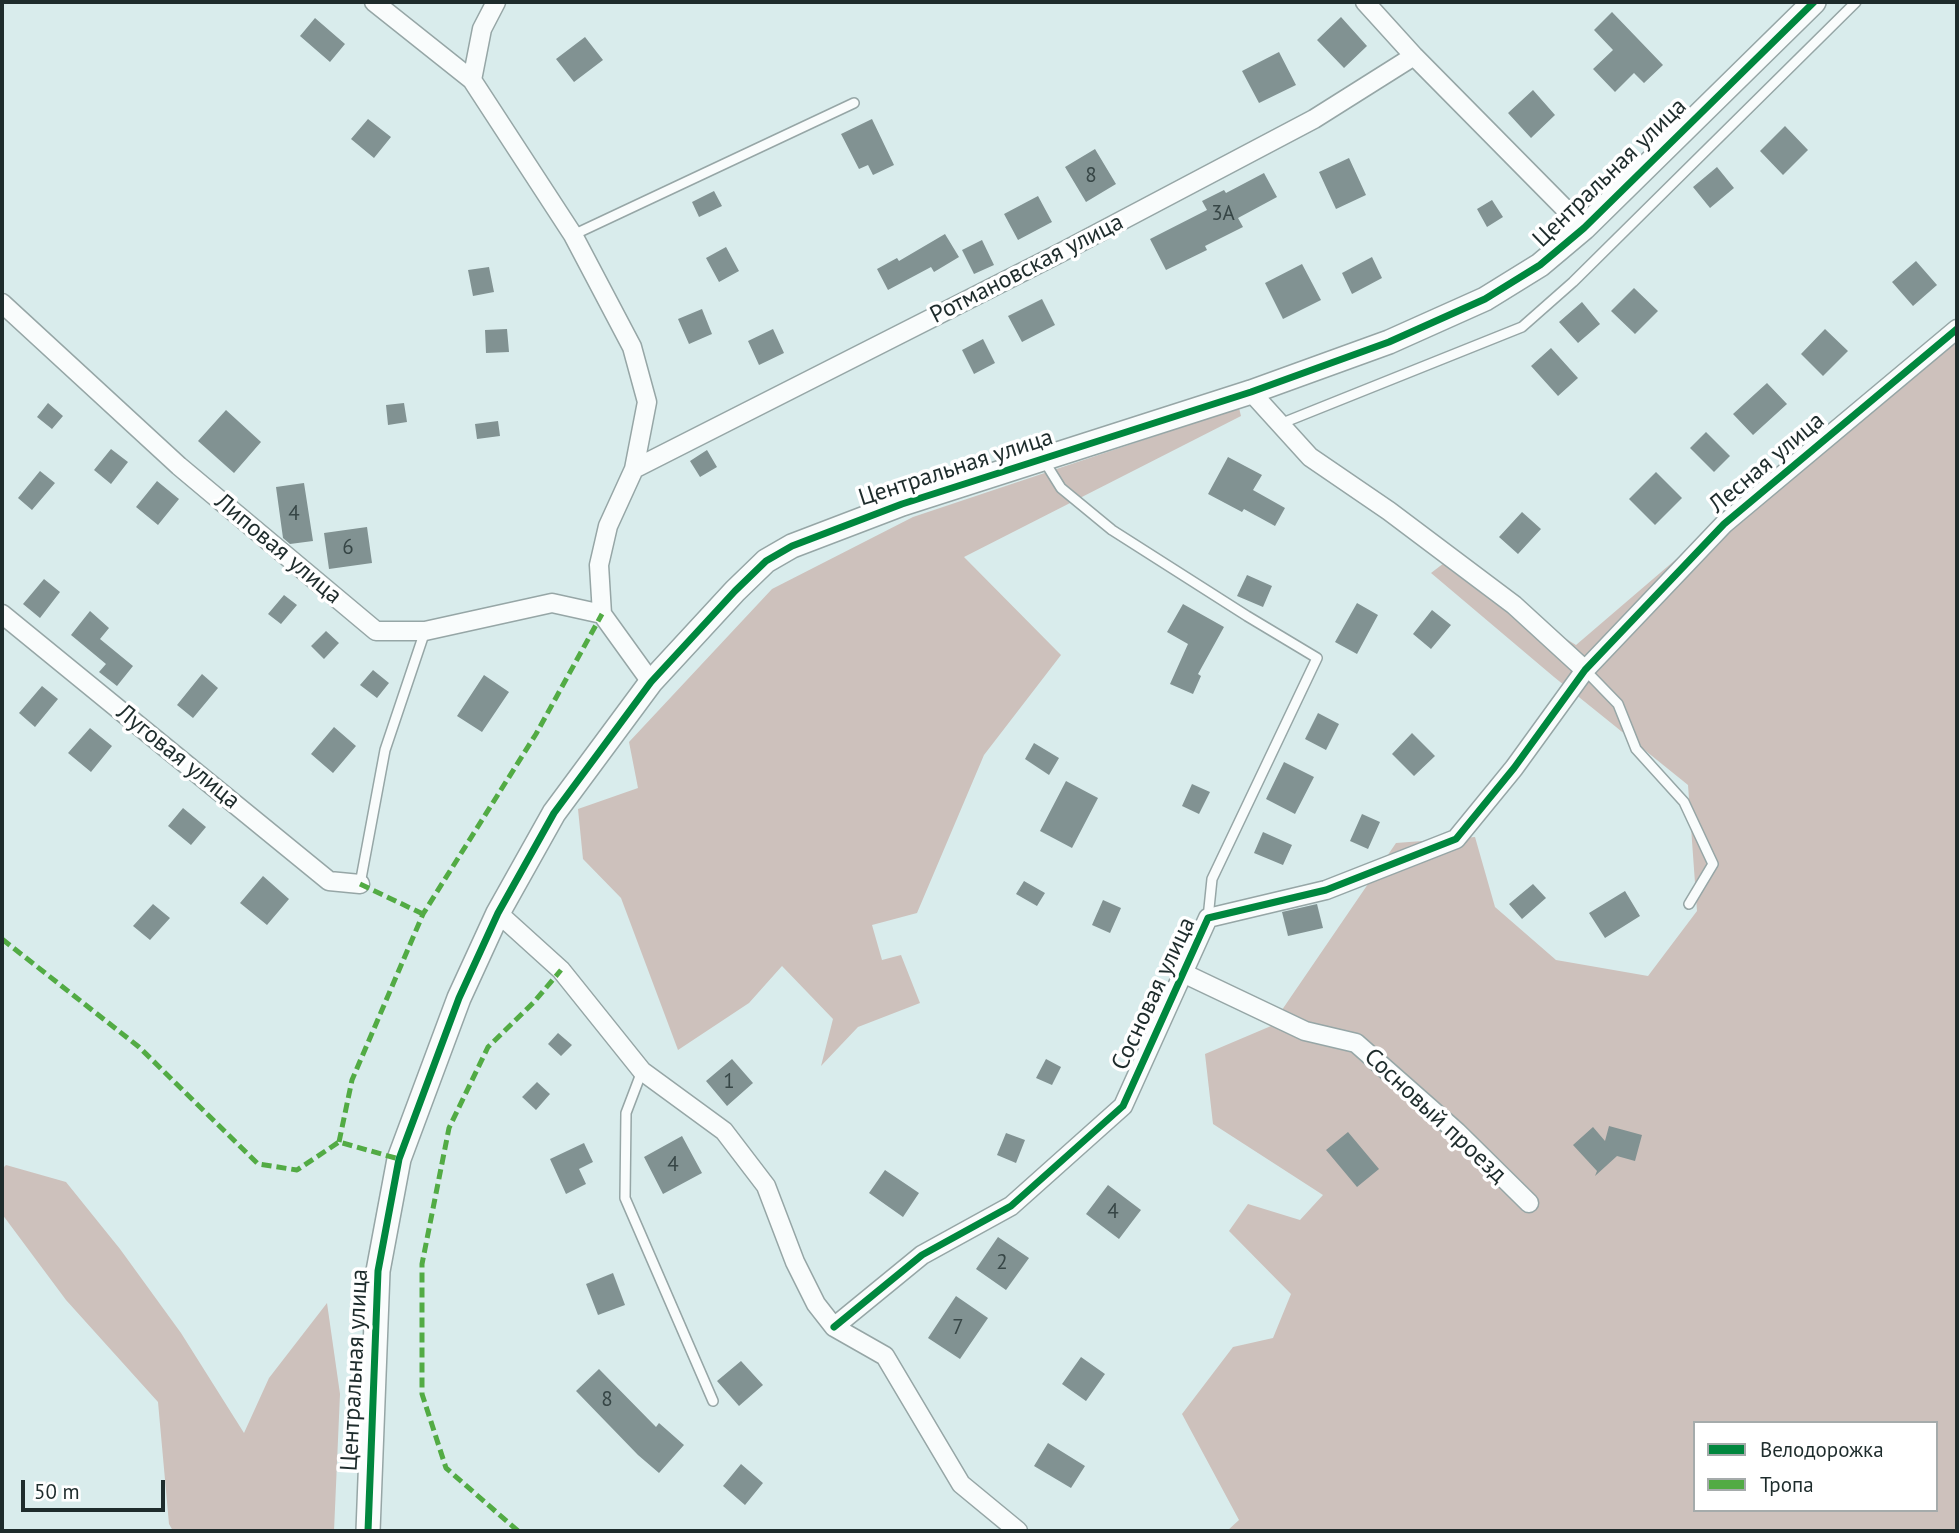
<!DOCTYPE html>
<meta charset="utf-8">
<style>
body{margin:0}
#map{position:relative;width:1959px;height:1533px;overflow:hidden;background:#d9ecec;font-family:"PT Sans",sans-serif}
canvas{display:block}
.frame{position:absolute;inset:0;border:4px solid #1e2c2c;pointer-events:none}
.legend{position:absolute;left:1693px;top:1421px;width:245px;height:91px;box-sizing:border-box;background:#fff;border:2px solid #a5abab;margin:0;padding:9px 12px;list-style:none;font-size:21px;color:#1e2c2c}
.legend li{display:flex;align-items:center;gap:14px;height:35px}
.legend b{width:35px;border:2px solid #a5abab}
.scale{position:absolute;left:21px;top:1480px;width:144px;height:32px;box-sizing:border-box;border:4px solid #1e2c2c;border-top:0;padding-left:9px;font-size:21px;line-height:24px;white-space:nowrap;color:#1e2c2c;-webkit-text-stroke:5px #fff;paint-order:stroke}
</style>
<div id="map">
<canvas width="1959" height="1533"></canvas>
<div class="frame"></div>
<ul class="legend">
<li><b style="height:9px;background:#00873e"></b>Велодорожка</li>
<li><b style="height:9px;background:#52ab44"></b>Тропа</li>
</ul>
<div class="scale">50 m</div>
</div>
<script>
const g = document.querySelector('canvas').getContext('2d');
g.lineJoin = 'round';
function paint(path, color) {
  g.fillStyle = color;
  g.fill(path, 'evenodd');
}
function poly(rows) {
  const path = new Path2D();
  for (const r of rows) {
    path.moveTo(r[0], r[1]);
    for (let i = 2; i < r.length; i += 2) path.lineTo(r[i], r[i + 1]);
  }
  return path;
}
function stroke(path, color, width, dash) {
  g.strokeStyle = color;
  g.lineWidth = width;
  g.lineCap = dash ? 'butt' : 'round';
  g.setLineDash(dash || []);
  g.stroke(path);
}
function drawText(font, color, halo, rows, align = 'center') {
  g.font = font + ' "PT Sans",sans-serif';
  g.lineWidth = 7;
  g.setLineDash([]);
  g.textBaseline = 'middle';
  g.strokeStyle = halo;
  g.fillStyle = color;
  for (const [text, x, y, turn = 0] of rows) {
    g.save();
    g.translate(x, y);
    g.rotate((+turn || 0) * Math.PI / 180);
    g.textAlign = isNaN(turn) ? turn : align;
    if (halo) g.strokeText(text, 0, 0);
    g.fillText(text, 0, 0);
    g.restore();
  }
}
paint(poly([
 [1957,330,1957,1531,1227,1531,1239,1520,1182,1414,1233,1347,1273,1338,1291,1294,1229,1231,1248,1204,1300,1220,1323,1195,1213,1124,1205,1054,1271,1026,1396,843,1475,837,1495,907,1556,960,1648,976,1697,911,1688,785,1554,677,1431,573,1444,563,1576,645,1905,363],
 [1695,1423,1936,1423,1936,1510,1695,1510],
 [1239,408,1241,416,964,557,1061,655,984,755,917,913,872,925,882,960,901,955,920,1003,858,1027,821,1066,833,1019,782,966,749,1003,678,1050,621,898,583,859,578,809,638,788,629,742,772,589,913,517],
 [6,1165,66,1182,120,1249,181,1333,244,1433,269,1378,327,1303,340,1394,334,1531,173,1531,169,1524,158,1402,66,1300,2,1214,2,1169]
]), '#cdc1bc');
paint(poly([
 [1612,12,1663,65,1644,83,1634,73,1615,92,1593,69,1613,50,1594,30],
 [1341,17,1367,46,1344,68,1317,40],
 [315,18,345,44,330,62,300,36],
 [585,37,603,60,574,82,556,59],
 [1279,52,1296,85,1259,103,1242,71],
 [1533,90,1555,115,1531,138,1508,113],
 [368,119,391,137,374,158,351,139],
 [872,119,894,165,873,175,868,165,859,169,841,134],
 [1785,126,1808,150,1783,175,1760,151],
 [1095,149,1116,184,1086,202,1065,167],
 [1349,158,1366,195,1336,209,1319,172],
 [1717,167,1734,188,1710,208,1693,187],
 [1264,173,1277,197,1238,218,1243,227,1205,246,1207,250,1166,270,1150,239,1207,210,1202,201,1224,190,1226,193],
 [714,191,722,206,699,217,692,202],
 [1038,196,1052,222,1018,240,1004,214],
 [1492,200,1503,217,1487,227,1477,209],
 [945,234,959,257,934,272,931,267,888,290,877,269,897,258,899,261],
 [982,240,994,265,974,274,962,250],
 [726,247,739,271,719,282,706,258],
 [1372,257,1382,278,1352,294,1342,273],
 [1916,261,1937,285,1913,306,1892,282],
 [1302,264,1321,300,1283,319,1265,283],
 [489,267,494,292,473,296,468,270],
 [1634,288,1658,311,1635,334,1611,311],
 [1042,299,1055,325,1022,342,1008,316],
 [1582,302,1600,324,1578,343,1559,322],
 [702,309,712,334,689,344,678,319],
 [507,329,509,352,486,353,485,330],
 [773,329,784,353,759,365,748,341],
 [1825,329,1848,351,1823,376,1801,354],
 [983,339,995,363,974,374,962,350],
 [1551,348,1578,378,1558,396,1531,366],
 [1767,383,1787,404,1753,435,1733,414],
 [48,403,63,416,52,429,37,417],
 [404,403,407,422,388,425,386,405],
 [226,410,261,442,234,473,198,441],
 [498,421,500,436,477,439,475,424],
 [1706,432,1730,456,1714,472,1690,448],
 [111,449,128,462,111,484,94,470],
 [707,450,717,467,700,477,690,461],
 [1228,457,1262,475,1253,490,1285,508,1275,526,1244,509,1242,512,1208,494],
 [40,471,55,483,32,510,18,498],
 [1656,472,1682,498,1655,525,1629,499],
 [157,481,179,499,158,525,136,507],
 [304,483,313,541,290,544,283,538,276,487],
 [1522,512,1541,529,1518,554,1499,537],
 [367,527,372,563,329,569,324,533],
 [1247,575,1272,586,1263,607,1237,596],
 [44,579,60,592,40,618,23,604],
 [284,595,297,605,281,624,268,614],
 [1357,603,1378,615,1357,654,1335,642],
 [1183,604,1224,627,1198,674,1201,676,1193,694,1170,684,1188,644,1167,632],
 [1432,610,1451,625,1431,649,1413,634],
 [90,611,109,628,100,639,133,666,117,686,99,672,106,664,71,635],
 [326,631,339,643,324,659,311,646],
 [373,670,389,683,377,698,360,685],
 [202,674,218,688,193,718,177,705],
 [484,675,509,692,482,732,457,716],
 [42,686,58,699,35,727,19,713],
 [1318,713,1339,724,1326,750,1305,739],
 [334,727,356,746,333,773,311,754],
 [90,728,112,746,91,772,68,753],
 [1412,733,1435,756,1414,776,1392,754],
 [1034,743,1059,758,1049,775,1025,759],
 [1284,762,1314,777,1295,814,1266,799],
 [1066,781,1098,798,1072,848,1040,831],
 [1192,784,1210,792,1199,814,1182,806],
 [183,808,206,827,191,845,168,826],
 [1362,814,1380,822,1368,849,1350,841],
 [1263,832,1292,845,1283,865,1254,853],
 [263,876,289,899,267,925,240,903],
 [1024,881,1045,893,1037,906,1016,894],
 [1533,884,1546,898,1522,919,1509,904],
 [1625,891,1640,916,1605,938,1589,913],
 [1103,900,1121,908,1110,933,1092,925],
 [153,904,170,918,150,940,133,926],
 [1317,904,1323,928,1288,936,1282,912],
 [558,1033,572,1045,561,1056,548,1044],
 [732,1059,753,1083,727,1106,706,1081],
 [1046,1059,1061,1067,1052,1085,1036,1078],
 [537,1082,550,1094,536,1110,522,1097],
 [1609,1126,1642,1135,1635,1161,1617,1156,1595,1176,1597,1171,1573,1145,1593,1127,1605,1141],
 [1348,1132,1379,1169,1357,1187,1326,1150],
 [1006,1133,1025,1140,1016,1163,997,1155],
 [682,1136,702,1173,663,1194,644,1157],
 [584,1143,593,1162,579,1169,586,1184,566,1194,550,1159],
 [885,1170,919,1193,903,1217,869,1193],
 [1108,1185,1141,1210,1119,1239,1086,1214],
 [998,1237,1029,1258,1006,1290,976,1269],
 [613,1273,625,1305,598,1315,586,1284],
 [956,1296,988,1318,960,1359,928,1338],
 [1081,1357,1105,1374,1086,1401,1062,1384],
 [741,1361,763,1385,739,1406,717,1381],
 [599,1369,656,1427,659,1423,684,1445,659,1473,638,1455,576,1391],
 [1048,1443,1085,1466,1071,1488,1034,1466],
 [741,1464,763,1483,745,1505,723,1486]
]), '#819292');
const lane = poly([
 [573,235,854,103],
 [1280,424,1522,327,1573,282,1856,2],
 [1043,459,1061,488,1112,530,1247,616,1317,658,1212,879,1208,918],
 [1585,670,1618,704,1636,749,1684,802,1713,864,1689,904],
 [360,884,385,750,425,631],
 [642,1071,626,1113,625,1198,713,1401]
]);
const street = poly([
 [374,2,472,80,573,235,632,347,647,402,634,469,608,526,599,565,602,614,651,682],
 [1365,2,1414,56,1584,228],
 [472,80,482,29,496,2],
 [2,303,179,466,376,631,425,631,552,603,602,614],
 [1251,392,1310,457,1389,511,1514,605,1585,670],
 [634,469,1062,252,1314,119,1414,56],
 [2,614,329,881,360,884],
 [498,913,561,970,642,1071,724,1131,766,1186,795,1262,816,1304,834,1327,885,1356,961,1484,1018,1531],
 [1183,973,1305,1031,1356,1043,1457,1132,1529,1203],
 [834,1327,922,1255,1011,1206,1123,1106,1208,918,1326,890,1456,839,1514,768,1585,670,1724,524,1957,329]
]);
const secondary = poly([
 [368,1531,378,1271,399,1159,459,998,498,913,554,813,651,682,735,591,766,561,792,546,902,504,1251,392,1389,342,1485,299,1540,265,1584,228,1814,2]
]);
stroke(lane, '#96a6a6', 12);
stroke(street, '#96a6a6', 21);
stroke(secondary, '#96a6a6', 26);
stroke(lane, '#f9fcfc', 9);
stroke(street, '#f9fcfc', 18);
stroke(secondary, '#f9fcfc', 23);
stroke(poly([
 [360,884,423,914],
 [2,939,139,1047,258,1164,297,1170,339,1142,399,1159],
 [339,1142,352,1080,423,914,536,734,602,614],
 [518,1531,446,1468,422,1394,422,1264,449,1128,488,1047,534,1002,561,970]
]), '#52ab44', 5, [10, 5]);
stroke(poly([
 [834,1327,922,1255,1011,1206,1123,1106,1208,918,1326,890,1456,839,1514,768,1585,670,1724,524,1957,329],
 [368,1531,378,1271,399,1159,459,998,498,913,554,813,651,682,735,591,766,561,792,546,902,504,1251,392,1389,342,1485,299,1540,265,1584,228,1814,2]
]), '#00873e', 7);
drawText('21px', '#374646', null, [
 ["8",1091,176],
 ["3А",1223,214],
 ["4",294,514],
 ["6",348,548],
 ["1",729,1082],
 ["4",673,1165],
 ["4",1113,1212],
 ["2",1002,1263],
 ["7",958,1328],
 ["8",607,1400]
]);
drawText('24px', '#1e2c2c', '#fff', [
 ["Центральная улица",1610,173,-44],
 ["Ротмановская улица",1027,269,-27],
 ["Лесная улица",1767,463,-40],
 ["Центральная улица",956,468,-18],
 ["Липовая улица",278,549,40],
 ["Луговая улица",178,757,39],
 ["Сосновая улица",1154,994,-65],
 ["Сосновый проезд",1435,1116,43],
 ["Центральная улица",355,1370,-87]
]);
</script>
